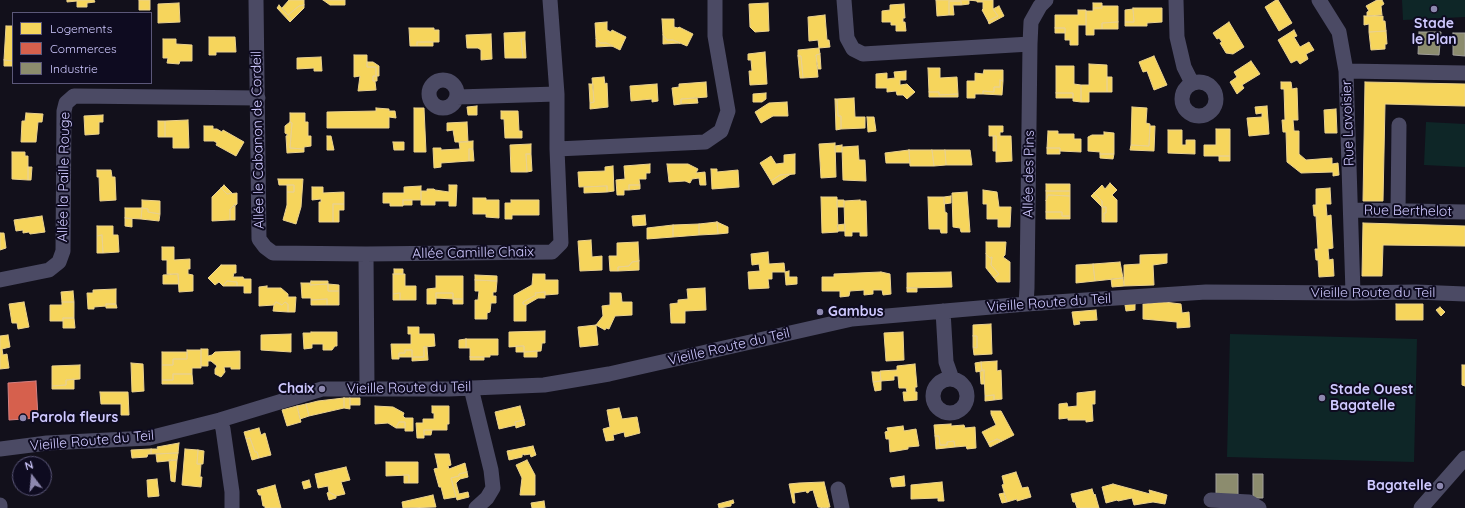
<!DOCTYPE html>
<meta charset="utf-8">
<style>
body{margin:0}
#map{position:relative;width:1465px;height:508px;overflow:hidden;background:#12101b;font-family:Quicksand,sans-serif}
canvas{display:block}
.legend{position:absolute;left:12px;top:12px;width:140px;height:72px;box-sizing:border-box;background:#0e0b20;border:1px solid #5b5779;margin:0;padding:5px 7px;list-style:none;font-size:12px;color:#cfc9ff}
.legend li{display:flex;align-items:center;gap:8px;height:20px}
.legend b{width:20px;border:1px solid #5b5779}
.north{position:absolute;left:12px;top:456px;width:40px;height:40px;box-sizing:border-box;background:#0e0b20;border:1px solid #5b5779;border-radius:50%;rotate:344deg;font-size:11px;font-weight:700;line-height:16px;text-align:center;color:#cfc9ff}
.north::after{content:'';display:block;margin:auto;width:14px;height:18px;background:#8d88af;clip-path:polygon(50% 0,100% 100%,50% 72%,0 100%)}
</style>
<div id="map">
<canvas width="1465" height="508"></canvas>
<ul class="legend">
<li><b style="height:11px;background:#f6d55c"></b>Logements</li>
<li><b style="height:11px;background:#d6604d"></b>Commerces</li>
<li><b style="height:11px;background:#8c8c6e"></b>Industrie</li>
</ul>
<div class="north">N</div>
</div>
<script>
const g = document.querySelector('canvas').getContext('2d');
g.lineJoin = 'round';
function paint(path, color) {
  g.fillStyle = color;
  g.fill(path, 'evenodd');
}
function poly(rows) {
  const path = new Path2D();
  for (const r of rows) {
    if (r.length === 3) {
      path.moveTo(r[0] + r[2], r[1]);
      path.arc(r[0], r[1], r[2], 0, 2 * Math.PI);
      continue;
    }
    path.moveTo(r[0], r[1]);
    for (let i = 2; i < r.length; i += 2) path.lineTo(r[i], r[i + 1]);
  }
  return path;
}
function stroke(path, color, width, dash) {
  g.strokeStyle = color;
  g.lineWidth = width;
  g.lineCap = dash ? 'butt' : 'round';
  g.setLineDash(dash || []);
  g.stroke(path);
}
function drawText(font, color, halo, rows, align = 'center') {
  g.font = font + ' Quicksand,sans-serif';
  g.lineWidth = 4;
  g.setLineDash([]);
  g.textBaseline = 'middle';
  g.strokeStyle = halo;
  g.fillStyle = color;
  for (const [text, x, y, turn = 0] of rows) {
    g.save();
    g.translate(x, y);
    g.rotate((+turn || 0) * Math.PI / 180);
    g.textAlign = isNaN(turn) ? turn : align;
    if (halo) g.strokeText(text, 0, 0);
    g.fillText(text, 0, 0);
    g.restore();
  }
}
paint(poly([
 [1402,0,1465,0,1465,17,1403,20],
 [1426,122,1465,124,1465,167,1424,165],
 [1230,334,1417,339,1414,462,1227,457]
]), '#0e2627');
const homes = poly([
 [67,0,94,0,95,2,87,3,87,7,77,7,77,1,67,2,67,0],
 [139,0,150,0,150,10,139,10,139,0],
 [289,0,304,0,304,5,299,6,288,15,282,8,289,0],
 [323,0,345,0,345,5,330,5,323,0],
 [936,0,969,0,969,4,961,5,961,1,949,1,949,15,937,16,936,0],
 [969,0,993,0,993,9,998,16,988,21,982,10,983,9,983,2,977,2,977,1,969,0],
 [1276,0,1278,0,1292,23,1279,31,1265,7,1276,0],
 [1377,0,1382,0,1384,4,1381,6,1382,15,1367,16,1367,12,1369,11,1366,6,1377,0],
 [949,1,961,1,961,5,953,5,954,15,949,15,949,1],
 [179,3,180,22,158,23,158,4,179,3],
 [768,3,769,31,755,32,750,27,749,4,768,3],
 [1093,3,1102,3,1102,8,1093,8,1093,3],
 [904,4,905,18,903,18,903,22,905,22,906,31,896,31,896,25,891,25,891,22,882,22,882,11,890,10,890,5,904,4],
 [279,5,292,20,290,22,277,8,279,5],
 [304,5,304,8,292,20,288,15,299,6,304,5],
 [999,6,1004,16,989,24,988,21,998,16,993,9,999,6],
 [1102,6,1118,6,1118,22,1102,23,1102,29,1094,29,1094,35,1086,35,1086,11,1093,11,1093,8,1102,8,1102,6],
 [1133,8,1162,8,1162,22,1147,23,1147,26,1125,26,1125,22,1134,22,1133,8],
 [1133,9,1134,22,1125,22,1125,10,1133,9],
 [1078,10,1086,10,1086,25,1078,25,1078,45,1070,45,1070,40,1065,40,1065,28,1055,28,1055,15,1078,15,1078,10],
 [825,15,827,40,829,40,830,47,819,48,818,40,809,41,808,17,825,15],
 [1364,16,1383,16,1383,21,1385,21,1386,31,1369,32,1369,24,1364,25,1364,16],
 [662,19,674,19,674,27,678,28,679,27,693,34,687,46,673,40,667,40,663,35,662,19],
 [607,22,607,30,611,32,612,30,626,37,620,50,606,43,600,43,596,39,595,23,607,22],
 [1118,22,1118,29,1102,29,1102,23,1118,22],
 [1229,22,1244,47,1233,54,1226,53,1220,43,1222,42,1219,38,1217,39,1213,33,1229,22],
 [6,26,13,26,13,61,4,60,6,26],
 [409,28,434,28,434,30,439,30,439,42,417,42,417,46,410,46,409,28],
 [1055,28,1065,28,1065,33,1055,33,1055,28],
 [1294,30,1297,36,1294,37,1300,47,1309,42,1314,50,1306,54,1308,59,1300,64,1297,60,1291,63,1278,40,1294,30],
 [1386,31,1387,44,1385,44,1385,49,1371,50,1369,32,1386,31],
 [525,32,525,39,521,39,523,58,505,58,504,33,525,32],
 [491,34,492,59,481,60,481,50,478,48,467,48,466,35,491,34],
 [663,35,667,40,673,40,680,43,663,44,663,35],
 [209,37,235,37,236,52,216,52,216,55,209,55,209,37],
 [163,39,176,39,176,44,192,45,192,61,180,61,179,64,167,63,168,58,163,58,163,39],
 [521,39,525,39,526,58,523,58,521,39],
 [596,39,600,43,606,43,613,46,596,47,596,39],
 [417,42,433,42,433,46,417,46,417,42],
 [819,48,820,54,816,55,818,77,803,78,801,56,798,56,798,50,819,48],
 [765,52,767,84,750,85,749,71,752,71,751,60,748,60,748,54,765,52],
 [820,54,821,69,818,69,816,55,820,54],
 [354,55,367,55,367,67,376,67,376,76,373,76,373,81,375,81,376,90,358,91,360,76,354,77,354,55],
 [798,56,801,56,803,78,800,78,798,56],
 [1154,56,1167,85,1154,90,1147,71,1143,72,1139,62,1154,56],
 [321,57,322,71,314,71,314,68,297,69,297,58,321,57],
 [4,60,13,61,13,66,4,66,4,60],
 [1251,61,1260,74,1242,85,1244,88,1237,94,1230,82,1237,77,1234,72,1251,61],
 [367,62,373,62,379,66,379,76,377,76,377,81,373,81,373,76,376,76,376,67,367,67,367,62],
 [1089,64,1107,65,1107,92,1089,92,1089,102,1081,102,1081,85,1089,85,1089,64],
 [1056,66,1074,66,1074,84,1081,85,1081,102,1073,101,1073,93,1056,93,1056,66],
 [928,68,940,68,940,78,957,77,958,94,939,95,939,92,929,92,928,68],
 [984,70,1003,70,1003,81,1000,80,1000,87,994,87,994,92,983,91,983,94,975,94,975,98,967,98,967,81,975,81,975,73,983,74,984,70],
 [906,71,906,80,900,80,900,85,907,84,915,92,907,99,903,95,897,95,896,91,887,92,887,88,876,88,876,74,887,73,887,79,895,78,894,72,906,71],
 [604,77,605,84,607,83,608,107,590,109,590,103,594,102,592,78,604,77],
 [1107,77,1112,77,1112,92,1107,92,1107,77],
 [1000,80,1003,81,1002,95,983,94,983,91,994,92,994,87,1000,87,1000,80],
 [706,82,707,97,681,99,681,104,674,105,672,88,679,87,679,84,706,82],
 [1281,82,1291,82,1292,89,1297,88,1298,120,1293,120,1294,131,1299,131,1299,154,1306,160,1332,158,1332,164,1338,163,1339,175,1333,176,1333,172,1301,173,1287,162,1286,132,1283,132,1282,120,1285,120,1284,89,1281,89,1281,82],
 [1365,82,1465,84,1465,106,1385,104,1383,201,1363,201,1365,82],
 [589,84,593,84,594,102,590,103,589,84],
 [657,84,658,101,652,102,652,99,631,101,630,86,657,84],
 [929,92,939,92,939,95,958,94,958,97,929,97,929,92],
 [766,93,766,99,762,102,753,102,753,94,766,93],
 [1056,93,1073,93,1073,98,1056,98,1056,93],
 [697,98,698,103,681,104,681,99,697,98],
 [854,98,855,117,865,117,865,128,841,129,841,116,838,116,837,99,854,98],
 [835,99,837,99,838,116,841,116,841,129,836,130,835,99],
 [787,102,788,116,773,116,761,123,755,112,769,103,787,102],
 [477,106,477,115,468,115,467,107,477,106],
 [1267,106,1269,134,1249,136,1247,118,1262,117,1262,113,1256,114,1255,107,1267,106],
 [1132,107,1147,108,1146,123,1150,124,1149,146,1131,145,1132,107],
 [376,108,389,109,389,111,395,111,396,118,389,117,389,128,327,128,327,112,376,111,376,108],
 [414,108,424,108,426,152,414,152,414,108],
 [1336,109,1337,133,1325,133,1324,110,1336,109],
 [501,111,518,111,519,131,522,131,522,138,505,138,504,119,501,119,501,111],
 [26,113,43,114,42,122,38,122,36,142,21,142,22,121,25,121,26,113],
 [290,113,305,113,305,122,308,122,308,136,311,136,311,146,304,147,304,149,290,148,292,123,290,122,290,113],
 [103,115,103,122,99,122,99,134,85,135,84,116,103,115],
 [867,117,874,117,876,131,868,132,867,117],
 [188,120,189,148,173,148,173,137,165,137,165,121,188,120],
 [158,121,165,121,165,137,158,137,158,121],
 [290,122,292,123,290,148,304,149,304,152,287,153,286,136,288,135,285,133,285,126,290,122],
 [467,122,468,142,455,142,453,130,447,131,447,123,467,122],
 [204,126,213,126,213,129,217,129,222,132,223,130,244,142,236,156,216,145,217,143,214,141,204,141,204,126],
 [989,126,1003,126,1003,132,1000,132,1000,136,1011,136,1012,161,996,162,996,136,989,136,989,126],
 [1150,126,1155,126,1154,151,1130,150,1131,145,1149,146,1150,126],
 [1216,129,1230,129,1230,156,1204,156,1204,145,1216,145,1216,129],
 [1168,130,1182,130,1182,145,1186,145,1186,140,1195,140,1195,154,1168,153,1168,130],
 [1048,131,1058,131,1058,134,1074,134,1074,139,1081,139,1081,152,1060,151,1060,148,1047,148,1048,131],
 [1104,132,1114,133,1114,154,1100,154,1100,152,1088,151,1088,137,1092,135,1104,135,1104,132],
 [327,136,331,136,334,150,327,150,327,136],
 [993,136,996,136,996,151,993,151,993,136],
 [473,141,473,149,469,149,469,161,441,163,441,167,434,168,433,148,441,148,441,150,460,149,459,142,473,141],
 [393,142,404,142,404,150,394,150,393,142],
 [835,143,836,177,821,178,819,144,835,143],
 [531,144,531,154,526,154,527,172,511,172,510,145,531,144],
 [842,145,842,152,835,152,835,146,842,145],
 [858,146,859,160,865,160,866,181,843,180,842,147,858,146],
 [1047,148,1060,148,1060,154,1047,154,1047,148],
 [469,149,473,149,474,161,469,161,469,149],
 [909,150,932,150,934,166,910,166,909,150],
 [909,150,910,163,886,163,885,153,909,150],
 [932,150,945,150,946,165,934,166,932,150],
 [945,150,970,150,972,165,946,165,945,150],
 [12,152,25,152,25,156,28,156,28,180,12,179,12,152],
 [526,154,531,154,532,171,527,172,526,154],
 [795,154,795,174,780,175,771,181,760,163,771,156,776,164,784,163,784,155,795,154],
 [1100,154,1114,154,1113,159,1100,158,1100,154],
 [1219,156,1230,156,1230,161,1219,161,1219,156],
 [650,164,650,173,646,173,646,179,639,179,640,185,629,185,629,190,624,190,624,195,617,195,616,180,625,179,624,166,650,164],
 [667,164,688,164,698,169,696,173,705,172,706,185,700,185,699,178,692,179,690,183,685,181,669,182,667,164],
 [613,166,614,191,607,192,607,186,579,187,578,172,605,171,605,167,613,166],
 [28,167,32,167,31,180,28,180,28,167],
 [711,169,717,169,717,172,738,170,739,187,712,189,711,169],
 [97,170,111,170,112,177,115,177,116,200,100,201,99,177,97,177,97,170],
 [791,174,773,185,771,181,780,175,791,174],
 [278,179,303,179,301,207,296,224,283,220,287,205,287,192,294,192,294,185,279,185,278,179],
 [1110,183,1117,190,1112,195,1117,200,1117,222,1104,222,1104,213,1106,213,1106,207,1102,207,1102,201,1094,193,1102,185,1105,189,1110,183],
 [1046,184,1070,184,1070,191,1046,191,1046,184],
 [224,185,232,193,227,194,221,188,224,185],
 [287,185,294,185,294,192,287,192,287,185],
 [449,185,457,185,456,206,449,206,449,201,435,201,435,205,421,205,421,191,427,191,427,189,434,189,435,190,449,192,449,185],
 [629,185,640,185,640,189,629,190,629,185],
 [421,186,421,200,403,200,403,206,390,206,390,203,383,203,383,193,404,193,404,187,421,186],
 [607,186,607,192,584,193,584,187,607,186],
 [312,187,323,187,323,193,344,192,344,204,333,204,333,222,319,222,319,202,321,202,321,199,312,200,312,187],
 [221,188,227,194,237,193,237,204,230,209,230,220,212,221,212,197,221,188],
 [1330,188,1331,204,1326,204,1327,216,1331,215,1333,248,1328,249,1329,260,1333,259,1334,276,1319,277,1318,260,1316,260,1315,249,1318,249,1316,216,1314,216,1313,205,1316,205,1316,189,1330,188],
 [983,190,997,192,999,207,1011,207,1010,227,998,227,998,219,987,219,987,204,983,204,983,190],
 [1046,191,1070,191,1070,196,1048,195,1046,201,1046,191],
 [967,192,970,232,961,232,960,228,953,227,952,193,967,192],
 [1094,193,1102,201,1102,207,1091,196,1094,193],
 [1048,195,1070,196,1070,216,1062,216,1062,212,1046,212,1046,201,1048,195],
 [951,196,951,203,944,204,944,197,951,196],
 [821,197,837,197,838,232,822,233,821,197],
 [928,197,944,197,945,212,947,213,947,233,941,233,940,229,929,229,928,197],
 [473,198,486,198,486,200,499,200,499,218,486,217,486,214,473,214,473,198],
 [142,200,160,201,160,214,148,212,148,209,142,208,142,200],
 [403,200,412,200,412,205,403,205,403,200],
 [511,200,539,200,539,215,512,215,512,219,505,219,505,203,511,203,511,200],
 [837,200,844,200,844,207,837,207,837,200],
 [860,200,860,201,866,201,867,236,860,236,860,232,852,232,852,236,845,236,844,201,860,200],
 [235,204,235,220,230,220,230,209,235,204],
 [333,204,344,204,344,210,339,210,339,222,333,222,333,204],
 [1102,207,1106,207,1106,213,1104,213,1104,222,1102,222,1102,207],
 [125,208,142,208,141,219,125,218,125,208],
 [142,208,148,209,148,212,160,214,159,221,141,219,142,208],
 [1046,212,1062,212,1062,216,1070,216,1070,219,1046,219,1046,212],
 [645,215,646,225,633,226,632,216,645,215],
 [42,216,45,232,30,234,29,232,23,233,23,230,16,231,14,220,42,216],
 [125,218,132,219,132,227,125,226,125,218],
 [717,222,728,227,728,233,718,234,717,222],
 [717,222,718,234,699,235,699,224,717,222],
 [1363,223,1465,226,1465,246,1383,245,1382,276,1362,276,1363,223],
 [699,224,699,235,673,237,673,225,699,224],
 [845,224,845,231,838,231,837,225,845,224],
 [673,225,673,237,647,239,647,228,673,225],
 [97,226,113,226,113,235,118,235,119,252,103,253,102,235,97,236,97,226],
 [0,233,4,233,6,248,0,250,0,233],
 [102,235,103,253,97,253,97,236,102,235],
 [591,240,592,257,602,256,602,270,580,271,578,241,591,240],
 [638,242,639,261,632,262,629,266,618,267,618,271,610,271,609,256,617,256,617,243,638,242],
 [986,242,1006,242,1005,255,1003,257,1010,262,1010,282,997,282,994,278,999,274,991,265,992,257,990,258,986,254,986,242],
 [162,247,174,247,174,260,190,259,190,269,188,269,188,274,193,275,193,291,179,292,178,274,167,274,167,260,162,260,162,247],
 [768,252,769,264,784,263,785,272,772,272,772,279,768,279,769,288,749,289,748,272,760,271,759,264,752,265,751,254,768,252],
 [986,254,990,258,992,257,991,265,999,274,994,278,986,268,986,254],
 [1167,254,1167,263,1153,265,1154,285,1124,286,1124,265,1140,264,1140,255,1167,254],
 [639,261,639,270,618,271,618,267,629,266,632,262,639,261],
 [1120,262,1123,278,1095,281,1093,264,1120,262],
 [1093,264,1095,281,1076,283,1076,265,1093,264],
 [221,265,236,265,236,273,234,273,233,277,243,277,244,279,251,279,251,293,244,293,244,286,237,286,237,282,227,281,223,286,219,282,215,285,208,278,221,265],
 [394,269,403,269,403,274,394,274,394,269],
 [789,271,789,277,797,277,797,284,786,285,785,272,789,271],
 [881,272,890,274,891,294,883,295,882,290,873,290,873,294,864,295,864,290,850,291,849,296,840,297,840,291,822,291,822,277,834,277,834,274,881,272],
 [951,272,952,287,907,288,907,273,951,272],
 [178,274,179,284,163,284,163,275,178,274],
 [393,274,405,274,405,286,416,286,416,300,400,300,400,293,393,294,393,274],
 [533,274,545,274,545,280,558,280,558,294,545,295,545,292,535,293,536,295,523,302,523,304,526,305,526,321,514,321,514,295,532,285,533,274],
 [475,275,497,276,497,281,475,280,475,275],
 [436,276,463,276,463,299,453,299,453,293,436,293,436,304,427,304,427,289,436,288,436,276],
 [1123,278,1124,286,1112,287,1111,279,1123,278],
 [475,280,497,281,496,292,493,292,493,296,496,296,496,303,491,303,490,312,487,313,487,319,475,319,475,300,478,300,479,291,475,291,475,280],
 [227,281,237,282,237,286,223,286,227,281],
 [311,281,328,281,328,284,310,285,311,281],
 [301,283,310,283,310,285,328,284,328,291,339,291,339,305,327,305,327,299,311,300,311,298,302,298,301,283],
 [328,284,339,285,339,291,328,291,328,284],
 [267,286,267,288,281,288,288,294,288,297,296,297,295,312,288,312,288,304,285,302,282,305,276,302,274,305,259,306,259,287,267,286],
 [705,288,706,310,685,311,685,323,671,323,670,304,678,303,678,300,688,299,687,289,705,288],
 [907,288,917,288,917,292,907,292,907,288],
 [116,289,116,304,106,304,106,306,94,307,94,309,88,309,87,293,93,293,93,290,116,289],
 [73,291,74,302,62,302,61,292,73,291],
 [545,292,545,298,538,298,526,305,523,304,523,302,536,295,535,293,545,292],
 [400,293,400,300,393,300,393,294,400,293],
 [436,293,453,293,453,299,436,298,436,293],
 [610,293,621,293,622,302,632,302,632,315,615,316,609,329,606,328,605,330,596,325,603,316,602,306,610,305,610,293],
 [327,299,327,305,311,305,311,300,327,299],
 [453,299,463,299,463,304,453,304,453,299],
 [24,302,29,327,18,329,17,323,12,323,9,304,24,302],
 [62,302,74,302,74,318,63,318,63,321,50,321,50,305,62,305,62,302],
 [276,302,282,305,285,302,288,304,288,312,273,311,274,305,276,302],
 [1164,302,1181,304,1182,313,1189,312,1190,327,1177,328,1177,322,1143,319,1143,304,1164,302],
 [106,304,116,304,117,308,106,308,106,304],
 [1135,304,1135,310,1126,311,1125,305,1135,304],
 [1396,304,1423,304,1423,320,1396,320,1396,304],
 [1440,307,1445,312,1441,316,1436,310,1440,307],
 [1096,310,1097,320,1079,321,1080,324,1074,325,1072,312,1096,310],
 [63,318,74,318,75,328,63,328,63,318],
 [991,324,992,354,974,355,973,347,977,348,977,336,973,336,973,325,991,324],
 [596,325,598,345,580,347,578,327,596,325],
 [408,327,419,327,419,334,434,334,435,346,424,347,424,357,412,357,412,350,405,350,405,353,399,353,399,359,392,359,391,344,411,344,411,334,408,334,408,327],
 [545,331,545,343,542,343,541,351,524,352,524,346,509,347,509,332,545,331],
 [311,332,337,332,337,346,335,346,332,350,323,350,323,344,312,344,312,348,304,349,303,333,311,333,311,332],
 [903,332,904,360,886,361,884,333,903,332],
 [291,334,291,352,261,350,261,335,291,334],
 [8,335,10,347,2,349,3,355,7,354,9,368,0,369,0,336,8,335],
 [973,336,977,336,977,348,973,347,973,336],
 [466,339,498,339,498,355,490,355,490,357,470,357,470,348,466,348,466,339],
 [466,339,466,348,459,348,459,340,466,339],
 [516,346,524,346,524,352,516,352,516,346],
 [424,347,427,347,428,360,412,361,412,357,424,357,424,347],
 [201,349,208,349,208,356,212,355,215,352,240,351,240,369,231,369,231,367,224,367,225,372,221,377,215,374,215,369,217,366,211,361,208,361,208,366,201,366,201,349],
 [187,350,201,350,201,368,192,368,192,374,173,374,173,380,162,380,162,365,173,365,173,359,187,359,187,350],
 [405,350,412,350,412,357,399,357,399,353,405,353,405,350],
 [537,351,537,357,524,357,524,352,537,351],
 [162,352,187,352,187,359,173,359,173,365,162,365,162,352],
 [470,357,484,357,484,360,470,360,470,357],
 [997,361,997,371,1001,370,1002,399,994,400,994,395,985,396,984,370,982,371,981,362,997,361],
 [981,362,982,371,976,372,975,363,981,362],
 [131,363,143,364,144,391,132,392,131,363],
 [915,364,917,387,915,387,915,392,917,392,917,400,904,401,903,392,907,392,906,388,899,388,898,376,894,376,894,380,881,381,880,371,897,370,897,366,915,364],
 [80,365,80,379,66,380,66,385,52,386,52,366,80,365],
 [1462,365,1465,365,1465,386,1462,385,1462,365],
 [984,370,984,384,981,384,980,371,984,370],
 [872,372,880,372,881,381,873,382,872,372],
 [173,374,192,374,193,384,162,384,162,380,173,380,173,374],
 [74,379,74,389,52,389,52,386,66,385,66,380,74,379],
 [881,381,881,390,875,391,873,382,881,381],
 [1095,391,1095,404,1092,404,1093,421,1086,422,1086,420,1068,420,1068,418,1059,419,1059,404,1067,403,1068,407,1077,406,1077,393,1095,391],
 [100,392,128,392,129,415,121,415,121,404,101,404,100,392],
 [994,395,994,400,985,401,985,396,994,395],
 [344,398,344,408,309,416,306,404,318,401,344,398],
 [344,398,350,398,350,409,344,408,344,398],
 [350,398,360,398,360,405,350,405,350,398],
 [306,404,309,416,300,419,297,406,306,404],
 [297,406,301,422,287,426,282,410,297,406],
 [375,406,393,407,404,413,403,416,405,418,413,418,413,431,405,431,405,422,399,422,396,428,388,423,375,424,375,406],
 [432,406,449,406,449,424,447,424,447,430,424,430,424,438,417,438,416,423,423,423,423,419,434,419,434,413,432,413,432,406],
 [520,406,524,420,515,422,516,425,499,429,495,412,520,406],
 [619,408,622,419,637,417,640,433,625,437,624,432,613,435,614,440,606,441,603,429,610,427,607,410,619,408],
 [991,411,1001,411,1014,435,1002,441,997,439,988,443,982,432,996,425,991,414,991,411],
 [524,420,525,425,516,428,515,422,524,420],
 [399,422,405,422,405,428,396,428,399,422],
 [951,424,951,426,964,425,965,428,975,427,976,448,967,449,966,446,955,447,954,441,947,442,947,445,940,445,939,436,935,436,934,425,951,424],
 [903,426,904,431,916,429,919,446,908,447,908,449,890,452,889,439,886,439,885,432,888,431,887,428,903,426],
 [259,428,261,435,265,433,271,455,259,458,257,452,255,452,250,438,246,439,244,432,259,428],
 [424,430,432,430,431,435,424,435,424,430],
 [935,436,939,436,940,445,947,445,947,442,954,441,955,447,936,449,935,436],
 [250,438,255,452,257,452,259,458,252,460,246,439,250,438],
 [997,439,1002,441,990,447,988,443,997,439],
 [179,443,178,453,151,454,151,449,158,449,157,447,179,443],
 [533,446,536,455,531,457,530,454,524,455,524,454,522,455,522,457,509,460,507,451,533,446],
 [151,449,151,454,148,454,147,457,132,458,131,450,151,449],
 [185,449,198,450,197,464,201,464,200,477,202,477,201,487,182,485,185,449],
 [198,450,204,451,203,464,197,464,198,450],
 [178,453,177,460,157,462,156,454,178,453],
 [435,454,449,454,451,465,448,466,449,469,465,463,467,472,459,474,459,476,451,478,456,497,444,499,441,487,439,487,434,469,438,468,435,454],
 [169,460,177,460,175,482,171,481,169,460],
 [527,460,535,475,535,495,520,495,522,478,516,465,527,460],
 [386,462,418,462,418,483,409,483,409,475,386,476,386,462],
 [346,467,350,480,341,482,345,494,336,496,329,492,328,486,318,488,315,474,346,467],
 [467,472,468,477,460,479,456,483,459,494,468,492,469,497,457,500,451,478,459,476,459,474,467,472],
 [1016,472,1022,488,1028,487,1031,497,1017,501,1017,499,1007,502,1002,485,1004,484,1002,476,1016,472],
 [404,475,409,475,409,483,404,483,404,475],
 [904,476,905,486,892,487,890,478,904,476],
 [157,479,159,496,148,497,147,480,157,479],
 [309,480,311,487,304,489,302,482,309,480],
 [824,482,830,507,825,508,818,507,813,490,809,491,809,492,807,493,806,491,794,493,795,503,793,503,789,484,799,483,824,482],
 [942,482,944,501,938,501,938,498,911,499,911,485,942,482],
 [1113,484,1150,494,1149,490,1167,495,1165,504,1153,502,1134,505,1132,498,1118,501,1117,500,1106,503,1102,487,1113,484],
 [275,485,281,508,265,508,265,506,263,506,261,495,259,495,257,490,275,485],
 [1092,489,1094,495,1095,494,1099,508,1077,508,1075,502,1073,502,1071,494,1092,489],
 [329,492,336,496,336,498,329,500,327,493,329,492],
 [1004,493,1007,502,1002,503,999,494,1004,493],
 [433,495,436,507,403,508,402,502,433,495],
 [733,500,734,503,731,504,731,506,719,508,718,504,733,500],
 [544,501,545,508,532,508,531,503,544,501]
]);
paint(homes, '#f6d55c');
stroke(homes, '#ead18d', 1);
const shops = poly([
 [36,381,38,418,9,420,8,383,36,381]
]);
paint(shops, '#d6604d');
stroke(shops, '#d48082', 1);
const industry = poly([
 [1419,32,1441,32,1439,55,1418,54,1419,32],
 [1453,33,1465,33,1465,56,1453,55,1453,33],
 [1216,474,1238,474,1238,497,1216,497,1216,474],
 [1253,474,1263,474,1263,498,1253,498,1253,474]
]);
paint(industry, '#8c8c6e');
stroke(industry, '#a09e9a', 1);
stroke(poly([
 [256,0,259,239,265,247,273,253,366,254,552,252,561,243,557,149,557,94,550,0],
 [844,0,847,38,853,49,863,54,1030,44,1031,22,1040,6,1046,0],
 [1176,0,1177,37,1184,67,1192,83],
 [1319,0,1339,32,1346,71,1353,293],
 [1346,71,1465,73],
 [443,94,14],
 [1199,99,17],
 [457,97,557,94],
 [557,149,705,142,721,131,728,111,715,36,715,0],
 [1351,210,1465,212],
 [1398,211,1399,125],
 [366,254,367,388],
 [0,280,49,270,59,262,63,251,64,111,66,103,74,96,258,98],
 [1026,304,1027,288,1030,44],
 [943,311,946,362,952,379],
 [950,396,17],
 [471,388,491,470,493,488,487,498,476,508],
 [220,420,223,429,232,492,232,508],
 [0,449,47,443,149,438,220,420,322,389,449,389,544,385,609,374,852,319,1026,304,1206,292,1353,293,1416,292,1465,294],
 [838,489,842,508],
 [1211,500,1249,502,1259,508],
 [0,505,0,508],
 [1421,508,1465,458]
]), '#4b4a64', 15);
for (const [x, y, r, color] of [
 [1434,9,4,"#8d88af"],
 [820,312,4,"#8d88af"],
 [322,389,4,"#8d88af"],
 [1322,398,4,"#8d88af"],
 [23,418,4,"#8d88af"],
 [1440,486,4,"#8d88af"]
]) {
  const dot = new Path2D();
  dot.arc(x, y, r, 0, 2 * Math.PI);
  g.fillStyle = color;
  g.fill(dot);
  stroke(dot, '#0e0b20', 1.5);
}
drawText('bold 14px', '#cfc9ff', '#0e0b20', [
 ["Stade",1434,24,"center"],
 ["le Plan",1434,40,"center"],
 ["Gambus",828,312],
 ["Chaix",314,389,"right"],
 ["Stade Ouest",1330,390],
 ["Bagatelle",1330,406],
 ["Parola fleurs",31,418],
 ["Bagatelle",1432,486,"right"]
], 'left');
drawText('14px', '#cfc9ff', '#0e0b20', [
 ["Rue Lavoisier",1348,123,-92],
 ["Allée le Cabanon de Cordeil",258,140,-91],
 ["Allée des Pins",1029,174,-89],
 ["Allée la Paille Rouge",64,177,-89],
 ["Rue Berthelot",1408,211,1],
 ["Allée Camille Chaix",473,253,-1],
 ["Vieille Route du Teil",1373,293],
 ["Vieille Route du Teil",1049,303,-4],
 ["Vieille Route du Teil",729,347,-13],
 ["Vieille Route du Teil",409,388,-1],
 ["Vieille Route du Teil",92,441,-5]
]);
</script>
